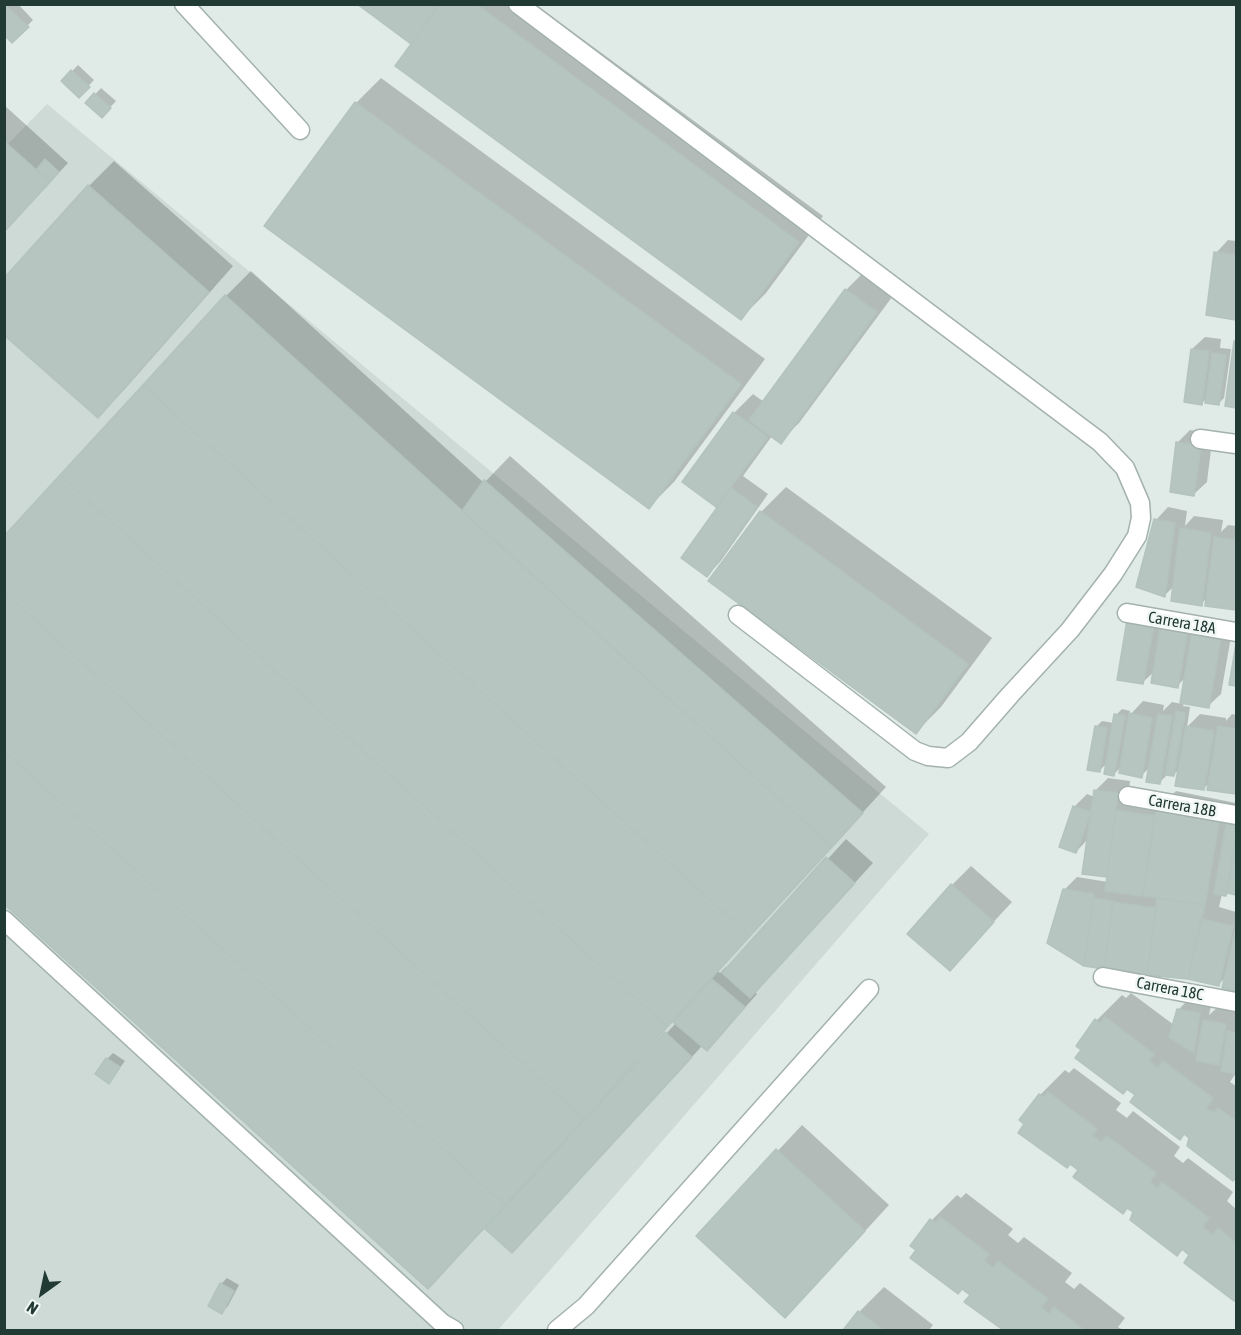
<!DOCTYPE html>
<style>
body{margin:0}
#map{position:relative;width:1241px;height:1335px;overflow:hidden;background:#e0eae6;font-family:"Asap Condensed",sans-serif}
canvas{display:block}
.frame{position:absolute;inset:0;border:6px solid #223a34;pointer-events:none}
.north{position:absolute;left:12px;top:1263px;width:60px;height:60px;-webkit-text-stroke:4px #f0f7f4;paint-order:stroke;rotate:213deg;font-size:16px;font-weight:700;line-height:24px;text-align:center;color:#223a34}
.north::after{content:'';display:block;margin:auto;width:21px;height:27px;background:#223a34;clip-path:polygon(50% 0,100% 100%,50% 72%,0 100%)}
</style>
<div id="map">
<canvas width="1241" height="1335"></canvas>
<div class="frame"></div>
<div class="north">N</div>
</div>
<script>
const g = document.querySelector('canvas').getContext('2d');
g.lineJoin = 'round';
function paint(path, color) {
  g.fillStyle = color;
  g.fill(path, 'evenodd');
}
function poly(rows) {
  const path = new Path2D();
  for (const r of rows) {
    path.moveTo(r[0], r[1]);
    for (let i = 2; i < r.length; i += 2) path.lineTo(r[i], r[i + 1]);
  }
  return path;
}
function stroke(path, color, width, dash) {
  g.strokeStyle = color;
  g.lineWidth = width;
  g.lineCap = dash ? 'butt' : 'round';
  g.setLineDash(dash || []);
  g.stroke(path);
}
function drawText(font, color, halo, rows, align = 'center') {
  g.font = font + ' "Asap Condensed",sans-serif';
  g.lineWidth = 5;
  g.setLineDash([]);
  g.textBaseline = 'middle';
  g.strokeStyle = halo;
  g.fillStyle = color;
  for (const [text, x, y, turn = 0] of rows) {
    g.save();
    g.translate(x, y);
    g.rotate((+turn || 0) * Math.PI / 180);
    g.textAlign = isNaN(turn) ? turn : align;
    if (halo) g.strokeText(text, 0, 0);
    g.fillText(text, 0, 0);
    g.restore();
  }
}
paint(poly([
 [47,104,929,834,498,1330,5,1330,4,141,8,144]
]), '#cedad5');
paint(poly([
 [6,4,18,4,33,20,12,41,4,6],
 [359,4,535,4,823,216,766,293,741,318,413,44],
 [78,65,94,80,79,96,63,81],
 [381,78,765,359,674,482,649,507,266,226,356,103],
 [101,88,116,101,102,116,87,103],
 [4,105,68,163,4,231],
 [114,161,233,266,123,391,98,416,89,186],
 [1228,240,1236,241,1236,318,1216,253],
 [251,271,484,483,510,456,886,787,718,971,720,973,726,967,727,969,846,839,873,863,755,992,757,994,719,1037,702,1046,512,1251,486,1227,428,1287,226,296],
 [673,1021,676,1023,593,1114,590,1112],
 [865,271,895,293,799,423,780,442,772,436,743,476,768,494,720,562,707,575,725,499,724,498,716,505,734,413,753,394,764,402,846,290],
 [1205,337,1221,339,1220,348,1231,349,1224,398,1218,404,1208,397,1202,403,1192,349],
 [1236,340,1236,406,1226,405],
 [1190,430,1213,433,1207,482,1194,494,1177,443],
 [786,487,992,638,941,707,916,732,710,581,761,512],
 [1168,507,1187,511,1185,526,1194,516,1223,520,1221,532,1228,525,1236,526,1236,608,1207,604,1208,597,1201,604,1174,586,1165,595,1156,520],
 [1175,612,1200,616,1197,629,1233,625,1221,694,1208,706,1184,702,1183,706,1190,707,1187,727,1200,714,1226,718,1226,721,1232,714,1236,715,1236,793,1209,788,1210,782,1203,789,1180,769,1173,775,1168,774,1160,782,1150,767,1141,776,1122,766,1114,774,1108,762,1099,771,1096,727,1102,721,1114,723,1116,715,1122,709,1130,711,1129,716,1143,701,1164,705,1163,711,1172,702,1182,704,1186,677,1177,686,1155,671,1143,682,1129,621,1164,624],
 [1108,778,1130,781,1128,798,1164,803,1176,791,1236,803,1236,893,1228,892,1226,894,1222,894,1219,907,1236,912,1236,990,1224,987,1226,977,1219,984,1188,977,1085,965,1049,942,1064,890,1077,877,1108,882,1109,876,1088,839,1076,852,1074,807,1087,794,1094,797,1095,791],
 [971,866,1012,902,950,969,952,885],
 [1131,993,1174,1025,1178,1010,1191,997,1212,1001,1209,1015,1217,1008,1236,1011,1236,1073,1230,1082,1236,1086,1236,1176,1233,1179,1191,1137,1078,1045,1097,1020,1122,995,1126,998],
 [113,1053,125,1061,109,1082,107,1059],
 [1074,1068,1121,1103,1116,1110,1127,1118,1133,1111,1180,1147,1174,1156,1183,1163,1188,1158,1233,1192,1227,1201,1236,1209,1236,1297,1234,1299,1191,1255,1128,1207,1123,1212,1040,1095,1065,1070,1069,1073],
 [802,1125,889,1205,810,1291,698,1236],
 [966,1193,1013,1229,1008,1235,1018,1243,1024,1237,1072,1273,1065,1282,1074,1289,1080,1283,1125,1318,1118,1327,1123,1330,1005,1330,966,1302,972,1295,913,1246,932,1220,957,1195,961,1198],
 [227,1278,239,1285,228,1306,222,1312,221,1284],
 [884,1287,933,1325,929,1330,845,1330,859,1312]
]), '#0003');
const building = poly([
 [4,4,29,27,12,43,4,35,4,4],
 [357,4,440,4,411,44,357,4],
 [440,4,476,4,799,242,741,320,395,66,440,4],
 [71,70,90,87,79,98,61,81,71,70],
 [94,93,111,108,102,118,85,103,94,93],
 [355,102,741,384,649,509,264,226,355,102],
 [4,141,50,182,4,232,4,141],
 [45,159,59,172,50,182,36,170,45,159],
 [88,185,209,292,98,418,4,335,4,278,88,185],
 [1214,252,1236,255,1236,320,1206,315,1214,252],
 [845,289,877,312,781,444,749,420,845,289],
 [225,295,832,847,750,936,143,385,225,295],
 [1234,341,1236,341,1236,408,1225,406,1234,341],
 [1191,349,1209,351,1202,405,1184,402,1191,349],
 [1212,353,1226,355,1219,405,1205,403,1212,353],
 [143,385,750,936,667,1027,60,475,143,385],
 [733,412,768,437,716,507,682,482,733,412],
 [1176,442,1201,446,1194,496,1170,492,1176,442],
 [60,475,667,1027,584,1119,4,592,4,536,60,475],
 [484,480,863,813,832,847,462,511,484,480],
 [731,488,757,507,707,577,681,558,731,488],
 [760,511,968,664,916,734,708,581,760,511],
 [1154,519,1175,523,1165,597,1136,587,1154,519],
 [1180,528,1211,533,1202,606,1171,601,1180,528],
 [1214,537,1236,540,1236,610,1205,606,1214,537],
 [4,592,584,1119,505,1205,4,751,4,592],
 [1127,620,1154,625,1143,684,1117,680,1127,620],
 [1161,624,1188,629,1178,688,1151,683,1161,624],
 [1192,632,1221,637,1209,708,1180,703,1192,632],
 [1236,644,1236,686,1229,685,1236,644],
 [1176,711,1185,713,1174,776,1165,775,1176,711],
 [1129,713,1152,718,1142,778,1119,773,1129,713],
 [1114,714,1125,716,1114,776,1104,774,1114,714],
 [1158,714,1172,716,1160,784,1146,782,1158,714],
 [1095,726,1107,728,1100,772,1087,770,1095,726],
 [1186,726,1214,731,1204,790,1175,786,1186,726],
 [1218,726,1236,729,1236,794,1207,790,1218,726],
 [4,751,505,1205,428,1289,4,904,4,751],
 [1094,790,1118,793,1107,877,1082,874,1094,790],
 [1073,806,1091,812,1076,853,1059,847,1073,806],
 [1156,809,1219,822,1205,905,1143,896,1156,809],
 [1116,810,1154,816,1143,896,1105,891,1116,810],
 [1226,824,1236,826,1236,837,1226,896,1214,894,1226,824],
 [1236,837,1236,895,1227,893,1236,837],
 [826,857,855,883,750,998,722,973,826,857],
 [951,884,994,922,950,971,907,934,951,884],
 [1063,889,1094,894,1084,966,1047,943,1063,889],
 [1094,898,1113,901,1104,969,1084,966,1094,898],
 [1157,898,1205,905,1188,979,1147,975,1157,898],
 [1113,902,1156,908,1147,975,1104,969,1113,902],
 [1201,919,1233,926,1219,986,1188,979,1201,919],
 [1236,928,1236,991,1222,988,1236,928],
 [712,979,745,1007,707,1051,673,1022,712,979],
 [1177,1009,1200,1013,1194,1053,1169,1037,1177,1009],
 [1105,1017,1154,1054,1149,1061,1158,1068,1163,1061,1213,1098,1206,1108,1214,1113,1218,1108,1236,1121,1236,1177,1233,1181,1187,1146,1189,1138,1184,1134,1180,1140,1130,1102,1135,1095,1127,1089,1123,1094,1075,1058,1081,1050,1076,1046,1095,1019,1100,1023,1105,1017],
 [1203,1020,1226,1024,1219,1065,1196,1061,1203,1020],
 [1227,1031,1236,1033,1236,1074,1221,1071,1227,1031],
 [665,1032,692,1057,512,1253,485,1229,665,1032],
 [106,1058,120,1067,109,1084,95,1074,106,1058],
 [1048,1092,1097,1129,1092,1136,1101,1142,1107,1136,1156,1173,1150,1182,1157,1188,1162,1182,1209,1218,1203,1227,1213,1235,1218,1228,1236,1243,1236,1298,1234,1301,1184,1263,1189,1255,1182,1249,1177,1256,1130,1220,1133,1212,1127,1208,1123,1214,1073,1177,1078,1170,1070,1164,1067,1168,1018,1133,1024,1124,1019,1120,1039,1094,1044,1097,1048,1092],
 [776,1149,865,1231,785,1318,696,1236,776,1149],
 [940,1217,989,1254,984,1261,993,1268,998,1261,1048,1299,1041,1307,1049,1314,1054,1307,1084,1330,1003,1330,964,1302,970,1295,962,1289,958,1294,910,1258,916,1250,910,1246,930,1219,935,1223,940,1217],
 [220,1283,234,1291,222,1314,208,1306,220,1283],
 [858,1311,883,1330,843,1330,858,1311]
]);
paint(building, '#b6c5bf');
stroke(building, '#b3c3bd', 1.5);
const minor = poly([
 [184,4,300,130],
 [518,4,1100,442,1125,468,1140,503,1141,518,1137,536,1113,574,1070,630,1010,695,969,742,948,758,928,756,915,751,738,615],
 [1200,439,1236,444],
 [1127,613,1236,632],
 [1128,796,1236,815],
 [4,920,442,1323,454,1330],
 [1103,977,1236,1002],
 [557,1330,586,1306,869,989]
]);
stroke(minor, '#a3b2ad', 21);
stroke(minor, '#fff', 18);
drawText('16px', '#223a34', '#f0f7f4', [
 ["Carrera 18A",1182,623,10],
 ["Carrera 18B",1182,806,10],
 ["Carrera 18C",1170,989,11]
]);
</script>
